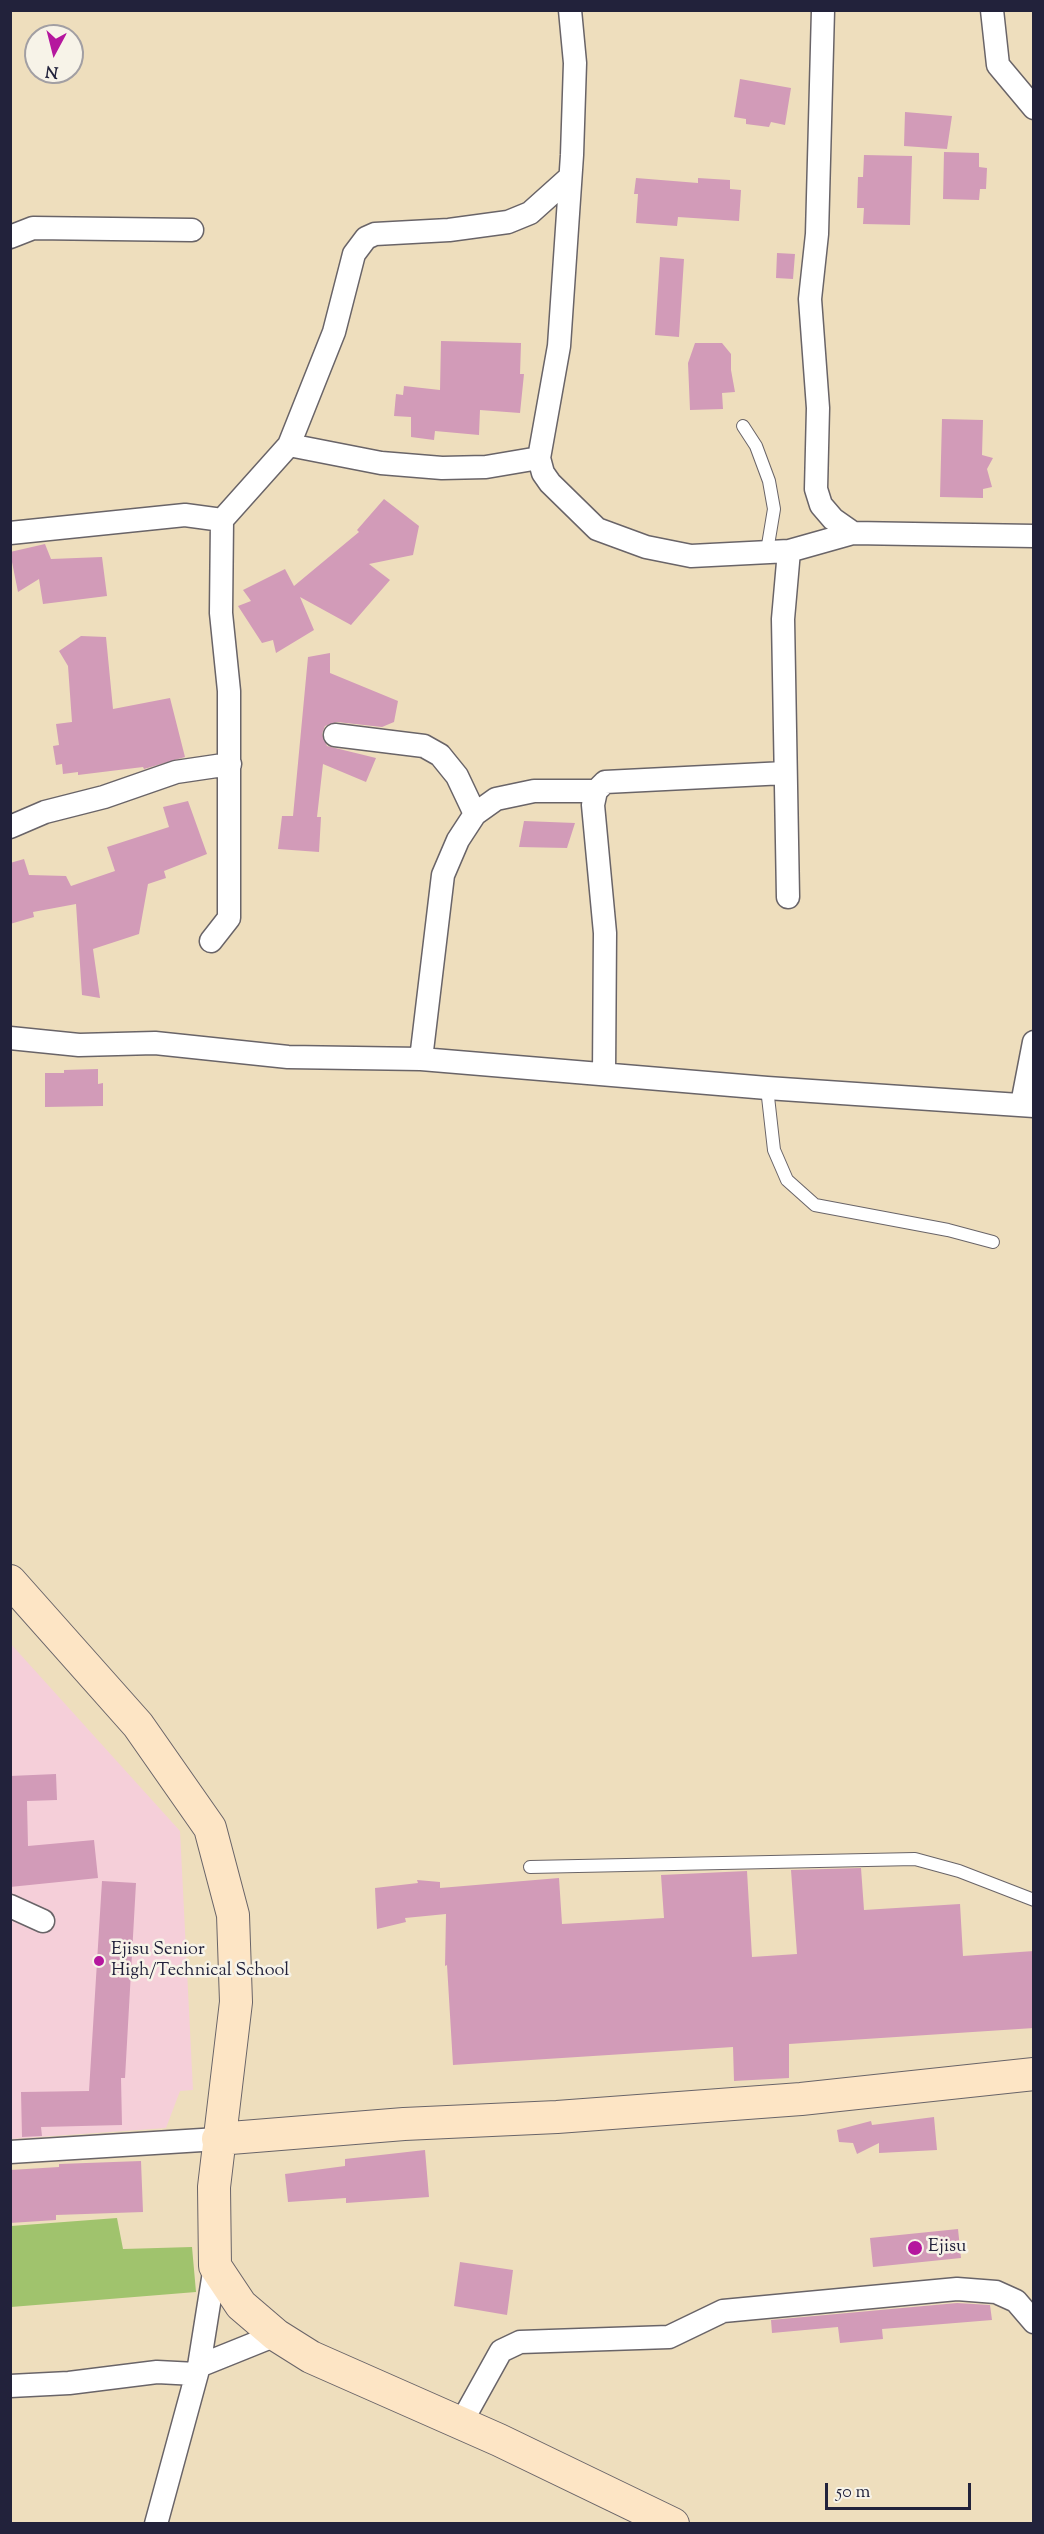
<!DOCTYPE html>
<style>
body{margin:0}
#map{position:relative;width:1044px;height:2534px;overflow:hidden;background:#eedebd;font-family:"Sorts Mill Goudy",serif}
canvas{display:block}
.frame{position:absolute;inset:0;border:12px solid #22223b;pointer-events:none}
.north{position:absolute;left:24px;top:24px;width:60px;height:60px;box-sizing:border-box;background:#f7f3e8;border:2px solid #a29fa3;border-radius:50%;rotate:187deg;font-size:16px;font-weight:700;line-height:24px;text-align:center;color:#22223b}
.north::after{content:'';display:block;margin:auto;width:21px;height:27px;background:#b5179e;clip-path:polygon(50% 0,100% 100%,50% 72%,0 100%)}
.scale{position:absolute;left:825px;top:2483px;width:146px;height:27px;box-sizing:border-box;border:3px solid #22223b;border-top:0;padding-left:8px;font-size:18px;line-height:21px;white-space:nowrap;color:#22223b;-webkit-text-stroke:4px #f7f3e8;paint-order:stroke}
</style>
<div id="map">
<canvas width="1044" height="2534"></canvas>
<div class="frame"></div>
<div class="north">N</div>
<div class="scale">50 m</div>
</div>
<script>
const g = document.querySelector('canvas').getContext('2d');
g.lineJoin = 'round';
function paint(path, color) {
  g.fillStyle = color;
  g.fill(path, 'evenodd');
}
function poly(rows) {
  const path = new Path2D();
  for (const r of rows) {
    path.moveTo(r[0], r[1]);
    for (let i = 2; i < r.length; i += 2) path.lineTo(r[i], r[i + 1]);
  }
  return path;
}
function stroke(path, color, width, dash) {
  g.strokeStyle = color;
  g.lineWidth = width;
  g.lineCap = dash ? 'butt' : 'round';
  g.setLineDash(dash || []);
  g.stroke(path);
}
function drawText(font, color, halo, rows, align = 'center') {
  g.font = font + ' "Sorts Mill Goudy",serif';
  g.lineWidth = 5;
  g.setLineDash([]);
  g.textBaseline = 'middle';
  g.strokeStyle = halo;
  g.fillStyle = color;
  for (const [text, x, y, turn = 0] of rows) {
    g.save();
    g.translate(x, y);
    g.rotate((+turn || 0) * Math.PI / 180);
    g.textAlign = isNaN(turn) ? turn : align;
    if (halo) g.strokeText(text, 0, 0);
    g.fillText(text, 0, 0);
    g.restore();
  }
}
paint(poly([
 [10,1643,180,1831,193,2090,180,2091,166,2128,11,2139]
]), '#f5cfd9');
paint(poly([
 [117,2218,123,2249,192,2247,196,2292,11,2307,11,2226]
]), '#a0c36d');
paint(poly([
 [740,79,791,88,785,125,771,122,769,127,746,124,746,119,734,117],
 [905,112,952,116,947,149,904,146],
 [944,152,979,153,979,167,987,168,986,189,980,189,979,200,943,199],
 [864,155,912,156,910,225,863,224,864,208,857,208,858,177,863,177],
 [636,178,698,183,698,178,730,180,730,189,741,190,739,221,678,217,677,226,636,223,638,194,634,194],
 [777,253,795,254,793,279,776,278],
 [660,257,684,259,679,337,655,335],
 [441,341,521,343,520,374,524,374,520,413,480,410,479,435,435,431,434,440,411,437,411,417,394,416,396,394,403,395,404,386,440,390],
 [695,343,722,343,731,354,731,370,735,392,722,393,723,409,690,410,688,363],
 [942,419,983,420,982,455,993,458,987,469,992,487,983,489,983,498,940,497],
 [384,499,419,526,413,555,369,564,390,580,351,625,300,597,314,630,276,653,273,640,262,643,238,606,251,601,243,590,285,569,294,586,359,532,357,530],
 [45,544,51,559,102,557,107,596,43,604,39,579,18,592,10,552],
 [81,636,106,637,113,709,170,698,185,757,144,769,143,767,78,775,78,772,63,774,62,764,56,765,53,746,59,745,56,724,72,722,68,666,59,651],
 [330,653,330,673,398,701,394,722,382,727,337,722,325,726,322,734,327,746,376,758,366,782,323,764,317,817,321,817,319,852,278,849,282,816,293,816,308,657],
 [188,801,207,854,164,871,166,878,148,884,139,934,93,949,100,998,82,995,76,904,33,912,34,917,10,924,10,863,24,859,29,875,66,876,71,886,115,871,107,847,169,827,163,807],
 [524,821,575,823,567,848,519,847],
 [98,1069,98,1084,103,1083,103,1106,45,1107,45,1073,64,1073,64,1070],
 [56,1774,57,1800,27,1801,28,1846,94,1840,98,1878,10,1887,10,1776],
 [861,1868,864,1910,960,1904,963,1956,1034,1951,1034,2028,789,2044,789,2078,734,2081,733,2047,453,2065,447,1965,445,1966,446,1914,405,1918,406,1922,377,1929,375,1888,418,1883,417,1880,440,1882,440,1888,559,1878,562,1924,664,1918,661,1875,747,1871,752,1957,797,1954,791,1870],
 [102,1881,136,1883,125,2078,121,2078,122,2125,41,2127,42,2136,22,2137,21,2092,89,2091],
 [934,2117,937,2150,879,2153,879,2143,857,2154,853,2143,839,2142,837,2130,852,2126,871,2121,872,2125],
 [425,2150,429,2197,346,2203,346,2198,288,2202,285,2174,345,2166,345,2159],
 [141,2161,143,2212,56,2215,56,2220,10,2223,10,2170,59,2167,59,2164],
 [958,2229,961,2258,873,2267,870,2238],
 [460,2262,513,2270,507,2315,454,2306],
 [957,2303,990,2305,992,2320,882,2329,883,2339,840,2343,838,2327,772,2333,771,2320]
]), '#d29bb8');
const lane = poly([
 [743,426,756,446,769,481,774,509,767,551],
 [767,1088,774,1150,787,1180,815,1205,948,1230,993,1242],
 [530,1867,915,1859,959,1871,1034,1900]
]);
const street = poly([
 [570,10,575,63,572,155,559,346,539,458,543,473,550,483,597,529,646,547,691,556,789,551,853,533,1034,536],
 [823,10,817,234,810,299,818,408,816,489,821,505,833,519,853,533],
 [992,10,998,65,1034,108],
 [10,237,33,228,192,230],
 [289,445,381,463,442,468,486,467,539,458],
 [10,533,185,515,222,520],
 [335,735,424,746,440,755,457,776,475,814],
 [10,827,45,812,104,797,176,772,230,764],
 [788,897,783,619,789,551],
 [211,941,229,918,229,691,221,613,222,520,289,445,334,332,354,254,366,238,375,234,449,230,508,222,530,213,569,178],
 [10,1038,79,1045,155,1043,288,1057,421,1059,767,1088,1034,1106],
 [421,1059,443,875,458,840,475,814,496,799,534,791,596,791],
 [604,1074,605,933,593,805,596,791,605,782,785,773],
 [1022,1104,1034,1042],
 [10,1906,43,1921],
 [10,2152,218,2139],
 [199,2366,276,2335],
 [10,2386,69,2383,157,2372,196,2374],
 [461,2423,501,2351,520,2342,669,2337,723,2311,957,2289,996,2292,1016,2301,1034,2322],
 [156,2524,199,2366,215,2266]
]);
const secondary = poly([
 [10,1581,138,1725,210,1828,233,1915,236,2002,214,2187,215,2266,241,2305,276,2335,311,2357,499,2440,673,2524],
 [218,2139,404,2124,557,2117,801,2099,1034,2074]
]);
stroke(lane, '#696468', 14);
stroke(street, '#696468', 25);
stroke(secondary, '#696468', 34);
stroke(lane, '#fff', 12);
stroke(street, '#fff', 22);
stroke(secondary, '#fde5c5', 32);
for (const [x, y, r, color] of [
 [99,1961,6,"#b5179e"],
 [915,2248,8,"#b5179e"]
]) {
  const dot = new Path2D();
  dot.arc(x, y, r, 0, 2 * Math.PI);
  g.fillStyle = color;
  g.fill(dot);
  stroke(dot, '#f7f3e8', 2);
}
drawText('18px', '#22223b', '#f7f3e8', [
 ["Ejisu Senior",111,1951],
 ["High/Technical School",111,1972],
 ["Ejisu",928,2248]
], 'left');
</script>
